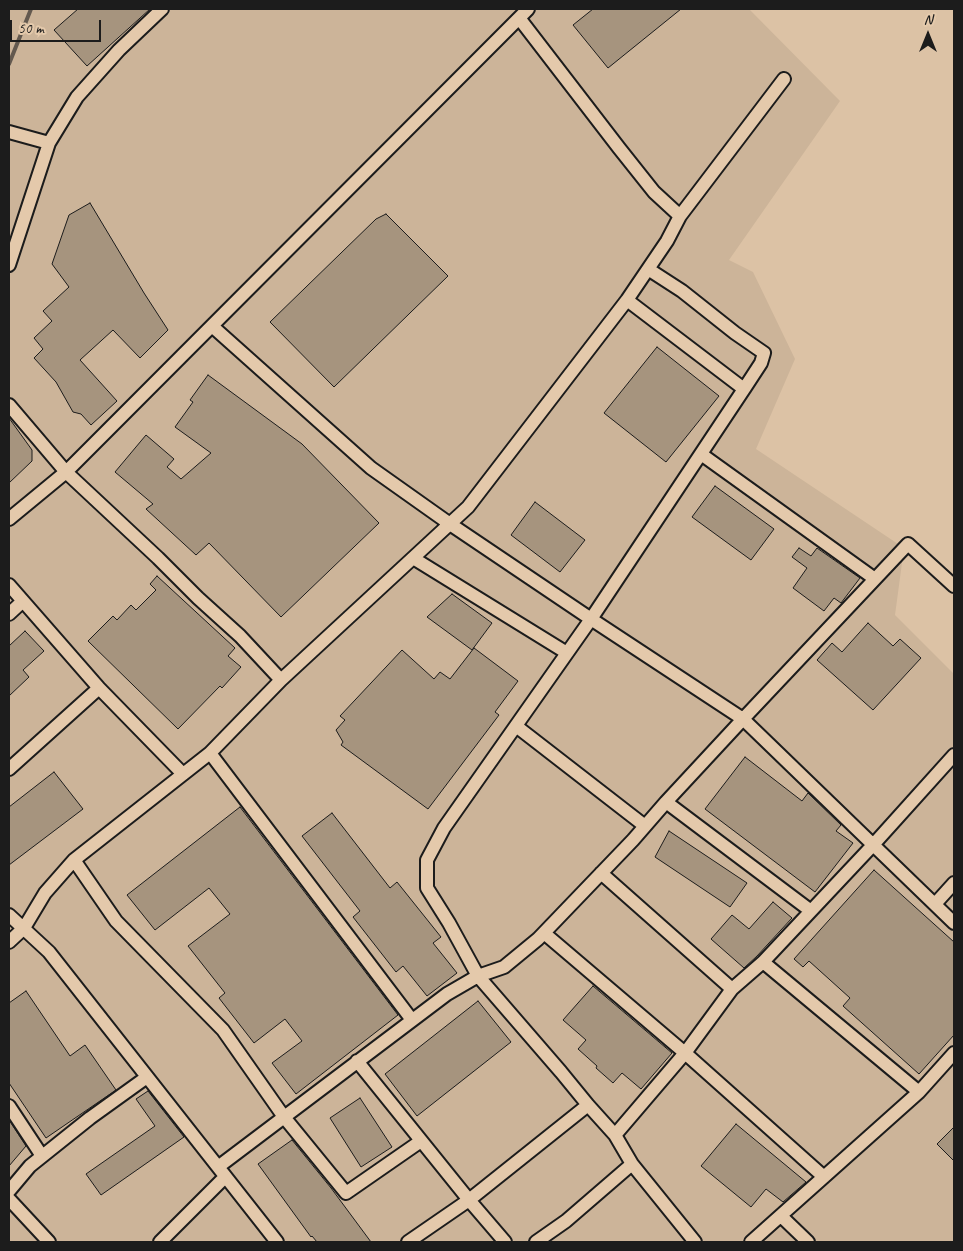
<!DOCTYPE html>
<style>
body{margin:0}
#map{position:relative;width:963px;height:1251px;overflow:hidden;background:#dcc2a5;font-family:Caveat,sans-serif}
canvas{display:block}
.frame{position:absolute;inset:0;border:10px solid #1c1c1c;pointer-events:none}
.north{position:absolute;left:903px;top:10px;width:50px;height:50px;-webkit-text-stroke:4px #e4c9ab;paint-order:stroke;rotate:0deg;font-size:14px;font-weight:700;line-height:20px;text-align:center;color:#1c1c1c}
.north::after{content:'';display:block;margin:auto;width:18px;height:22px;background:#1c1c1c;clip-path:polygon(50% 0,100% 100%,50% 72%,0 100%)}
.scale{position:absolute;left:10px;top:20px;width:91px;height:22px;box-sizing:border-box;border:2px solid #1c1c1c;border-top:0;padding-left:6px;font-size:15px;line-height:18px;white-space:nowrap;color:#1c1c1c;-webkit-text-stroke:4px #e4c9ab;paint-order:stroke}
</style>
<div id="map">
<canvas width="963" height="1251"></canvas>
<div class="frame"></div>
<div class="north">N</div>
<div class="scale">50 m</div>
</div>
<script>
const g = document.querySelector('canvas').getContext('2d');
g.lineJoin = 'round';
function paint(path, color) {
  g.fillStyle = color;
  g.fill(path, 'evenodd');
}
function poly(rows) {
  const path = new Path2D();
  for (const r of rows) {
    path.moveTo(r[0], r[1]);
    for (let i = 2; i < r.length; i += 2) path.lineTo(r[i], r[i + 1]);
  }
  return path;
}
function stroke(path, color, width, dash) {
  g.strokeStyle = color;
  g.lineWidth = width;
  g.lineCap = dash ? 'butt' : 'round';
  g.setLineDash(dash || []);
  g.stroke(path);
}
paint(poly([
 [9,9,749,9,840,101,729,260,753,272,795,359,756,449,904,548,895,615,954,674,954,1242,9,1242]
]), '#ccb499');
stroke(poly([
 [9,64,31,9]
]), '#63594f', 4);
const building = poly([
 [78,9,150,9,87,66,54,30,78,9],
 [593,9,681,9,608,68,573,25,593,9],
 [90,203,144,293,168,330,140,358,113,330,80,360,117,401,91,425,81,414,73,412,56,382,34,358,43,349,34,338,52,321,43,311,69,287,52,264,69,215,90,203],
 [386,214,448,276,334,387,270,322,376,219,386,214],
 [657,347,719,396,666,462,604,413,657,347],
 [208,375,302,444,379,523,281,617,209,543,196,555,146,509,153,504,115,472,146,435,174,459,167,467,181,479,211,453,175,427,193,402,190,400,208,375],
 [9,418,32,450,32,461,9,483,9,418],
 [715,486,774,529,751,560,692,517,715,486],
 [535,502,585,540,560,572,511,535,535,502],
 [799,548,811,556,817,548,860,578,841,603,834,598,824,611,793,588,807,568,792,557,799,548],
 [157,576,235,648,228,656,241,667,222,688,220,686,178,729,88,641,113,616,117,620,131,605,136,610,156,590,150,584,157,576],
 [452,594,492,623,472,650,427,617,452,594],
 [868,623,893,646,900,639,921,658,873,710,817,660,832,643,842,652,868,623],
 [25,631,44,651,23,670,29,677,9,696,9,646,25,631],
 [474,648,518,681,495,712,499,715,428,809,341,745,343,742,336,730,345,720,340,716,402,650,434,679,440,672,450,679,474,648],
 [745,757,802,801,808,793,841,825,836,831,853,843,815,892,705,809,745,757],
 [54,772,83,809,9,865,9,807,54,772],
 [240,807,398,1015,296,1094,272,1063,302,1041,285,1019,254,1043,219,998,225,993,188,946,230,914,209,888,155,930,127,895,240,807],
 [332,813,390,888,397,882,441,937,433,943,457,973,427,996,403,966,396,972,353,917,360,911,302,836,332,813],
 [669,831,747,883,730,907,655,857,669,831],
 [874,870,954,942,954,1035,919,1074,843,1006,850,998,809,961,803,967,794,959,874,870],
 [773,902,792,918,757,956,744,968,711,939,732,915,749,929,773,902],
 [593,986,672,1053,641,1089,622,1073,613,1083,596,1068,597,1066,578,1049,586,1040,563,1020,593,986],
 [26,991,70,1056,85,1045,116,1090,46,1138,9,1083,9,1003,26,991],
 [478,1001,511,1042,417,1116,385,1074,478,1001],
 [148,1091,184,1137,101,1195,86,1174,155,1126,136,1099,148,1091],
 [360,1098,392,1147,361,1167,330,1118,360,1098],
 [9,1120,26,1146,9,1166,9,1120],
 [736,1124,806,1182,783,1202,766,1189,751,1207,701,1166,736,1124],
 [954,1127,954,1161,937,1144,954,1127],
 [292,1140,331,1188,371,1242,317,1242,312,1236,311,1237,258,1164,292,1140]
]);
paint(building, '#a6947e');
stroke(building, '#1c1c1c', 1);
const minor = poly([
 [519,18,619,148,654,192,680,216],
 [9,132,49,143],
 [9,265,49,143,77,97,119,50,162,9],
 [648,269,682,291,735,333,764,353,761,363,744,389],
 [627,300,744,389,591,619,444,828,427,860,427,888,449,923,478,976,561,1072,588,1105,615,1135,632,1164,695,1242],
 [212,326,371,468,450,524,591,619,743,719,954,923],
 [9,405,66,472,158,558,198,598,240,636,281,680,210,753,74,860,45,893,24,928,9,942],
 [701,454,875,579],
 [9,519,66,472,528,9],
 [413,558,567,653],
 [9,585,99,688,183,774],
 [9,614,23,601],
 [281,680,468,507,627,300,667,241,680,216,784,79],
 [516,726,645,826],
 [210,753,412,1020],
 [9,769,99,688],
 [666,802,811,911],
 [74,860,116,921,223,1030,284,1117,346,1193,421,1141],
 [601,873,732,989],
 [935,904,954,883],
 [9,915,49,952,277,1242],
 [544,933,685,1053,824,1177],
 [763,962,919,1092],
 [357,1061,469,1200,505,1242],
 [9,1106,42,1156],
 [615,1135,685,1053,732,989,763,962,873,845,954,755],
 [218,1167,447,994,478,976,504,967,538,939,633,840,666,802,743,719,908,544,954,586],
 [9,1191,30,1166,90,1118,147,1077],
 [9,1199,49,1242],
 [781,1216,808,1242],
 [160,1242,225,1177],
 [408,1242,469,1200,588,1105],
 [536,1242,566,1221,632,1164],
 [751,1242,919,1092,954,1053]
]);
stroke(minor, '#1c1c1c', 16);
stroke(minor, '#e4c9ab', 12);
</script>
